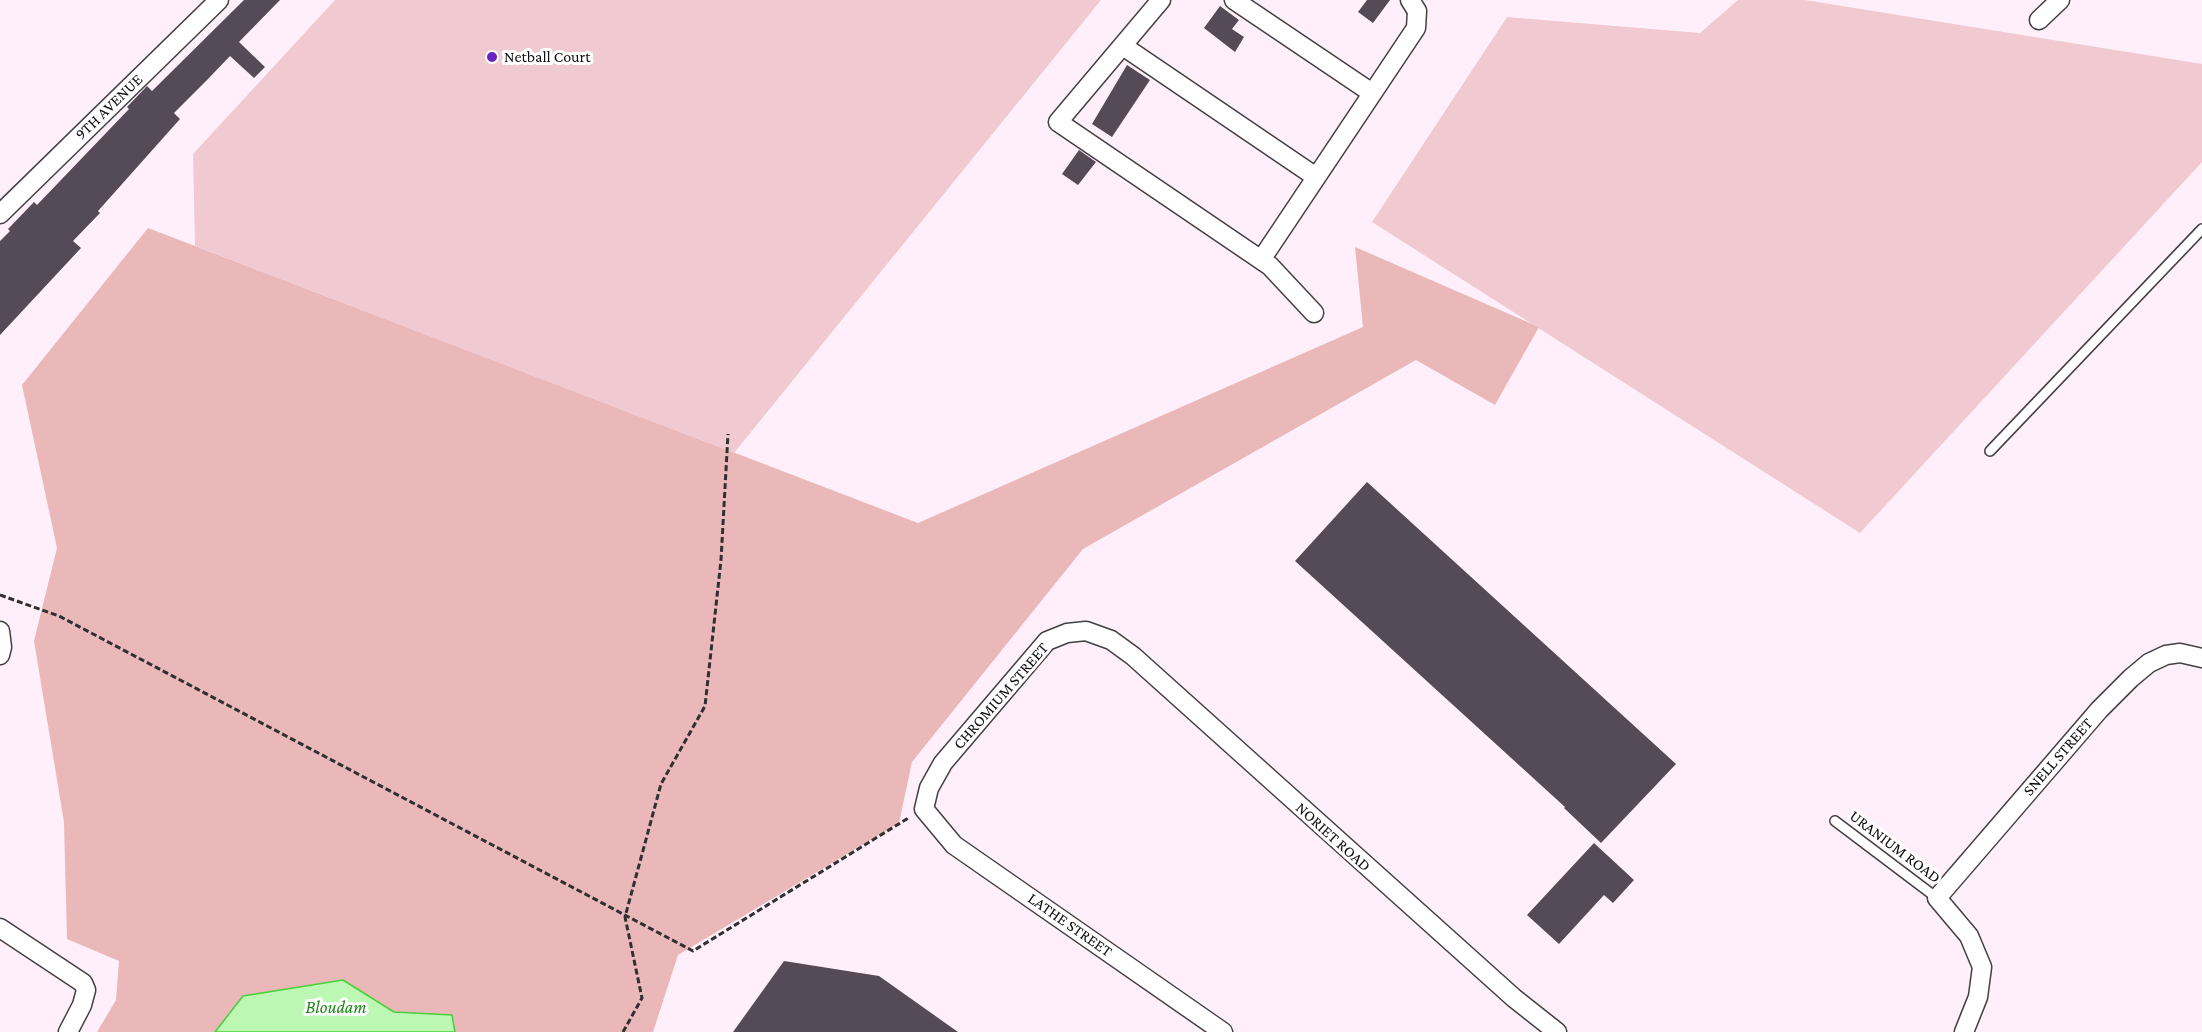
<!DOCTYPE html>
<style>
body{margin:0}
canvas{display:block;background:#ffeffa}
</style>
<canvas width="2202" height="1032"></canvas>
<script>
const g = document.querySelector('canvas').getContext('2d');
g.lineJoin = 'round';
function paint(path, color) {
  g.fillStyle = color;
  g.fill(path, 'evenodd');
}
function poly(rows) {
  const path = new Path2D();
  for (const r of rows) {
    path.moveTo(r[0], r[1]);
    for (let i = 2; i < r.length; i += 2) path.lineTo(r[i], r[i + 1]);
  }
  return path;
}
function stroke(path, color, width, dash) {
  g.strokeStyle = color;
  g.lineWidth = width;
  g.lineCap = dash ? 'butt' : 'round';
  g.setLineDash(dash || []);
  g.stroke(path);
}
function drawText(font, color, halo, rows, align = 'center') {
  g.font = font + ' "Crimson Pro",serif';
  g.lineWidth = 6;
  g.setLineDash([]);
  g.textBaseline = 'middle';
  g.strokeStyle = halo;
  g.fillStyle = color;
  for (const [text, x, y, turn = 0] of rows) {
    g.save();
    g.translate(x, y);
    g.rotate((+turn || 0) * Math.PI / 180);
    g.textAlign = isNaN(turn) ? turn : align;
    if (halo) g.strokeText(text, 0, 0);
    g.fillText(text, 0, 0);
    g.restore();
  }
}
paint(poly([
 [148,228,918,523,1363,327,1355,247,1539,327,1495,405,1416,360,1083,549,912,762,899,823,678,955,653,1032,97,1032,116,1000,119,961,67,939,64,822,34,641,57,548,22,385]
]), '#eab8b9');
paint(poly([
 [335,0,1101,0,734,453,195,246,193,154],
 [1738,0,1805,0,2202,64,2202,162,1860,533,1372,222,1507,17,1700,33]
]), '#f1cad1');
const water = poly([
 [343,980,394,1012,452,1015,455,1032,215,1032,243,996,343,980]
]);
paint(water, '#bcf8b3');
stroke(water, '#4ad038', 1.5);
paint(poly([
 [244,0,280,0,239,42,265,67,254,78,230,56,207,80,174,113,180,119,98,211,100,213,73,241,81,248,0,335,0,241,10,231,8,229,34,202,37,205,129,109,127,107,147,86,152,91],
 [1367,0,1390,0,1373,23,1358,12],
 [1220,6,1239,20,1232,29,1244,37,1235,52,1204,28],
 [1127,65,1150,80,1112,137,1092,124],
 [1079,150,1096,162,1078,185,1062,174],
 [1367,482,1676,764,1601,843,1564,808,1565,807,1295,561],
 [1594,843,1634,880,1613,903,1604,895,1559,944,1527,915],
 [784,961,879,976,958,1032,733,1032]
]), '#554a57');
const service = poly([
 [1990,451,2202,229],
 [1835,821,1937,898]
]);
const minor = poly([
 [1161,0,1058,122,1270,266,1314,313],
 [1234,0,1372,93],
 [2039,20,2060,0],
 [1123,46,1316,177],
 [0,214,219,0],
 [1261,260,1416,28,1417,11,1410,0],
 [0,631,2,647,0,655],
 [0,928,83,983,86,990,82,1005,68,1032],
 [1223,1032,954,845,924,809,929,788,943,763,1047,641,1067,633,1086,631,1111,640,1133,656,1514,998,1557,1032],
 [1964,1032,1978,997,1982,967,1969,936,1937,898,2099,710,2131,678,2149,663,2166,655,2180,653,2202,658]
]);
stroke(service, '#414141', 12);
stroke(minor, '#414141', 21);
stroke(poly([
 [0,595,59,616,693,951,910,817],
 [623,1032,642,998,625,917,661,784,705,706,721,560,728,434]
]), '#303030', 3, [6, 3]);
stroke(service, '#fff', 9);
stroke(minor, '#fff', 18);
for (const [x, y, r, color] of [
 [492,57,6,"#6823c2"]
]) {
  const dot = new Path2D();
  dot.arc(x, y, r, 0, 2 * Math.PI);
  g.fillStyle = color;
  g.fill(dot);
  stroke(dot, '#fff', 2);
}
drawText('16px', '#0e0e0e', '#fff', [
 ["Netball Court",504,57]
], 'left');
drawText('16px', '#0e0e0e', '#fff', [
 ["9TH AVENUE",109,107,-44],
 ["CHROMIUM STREET",1001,696,-49],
 ["SNELL STREET",2058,757,-49],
 ["NORIET ROAD",1333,837,42],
 ["URANIUM ROAD",1895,847,37],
 ["LATHE STREET",1070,925,35]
]);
drawText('italic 18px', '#1c8613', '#fff', [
 ["Bloudam",336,1007]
]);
</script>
